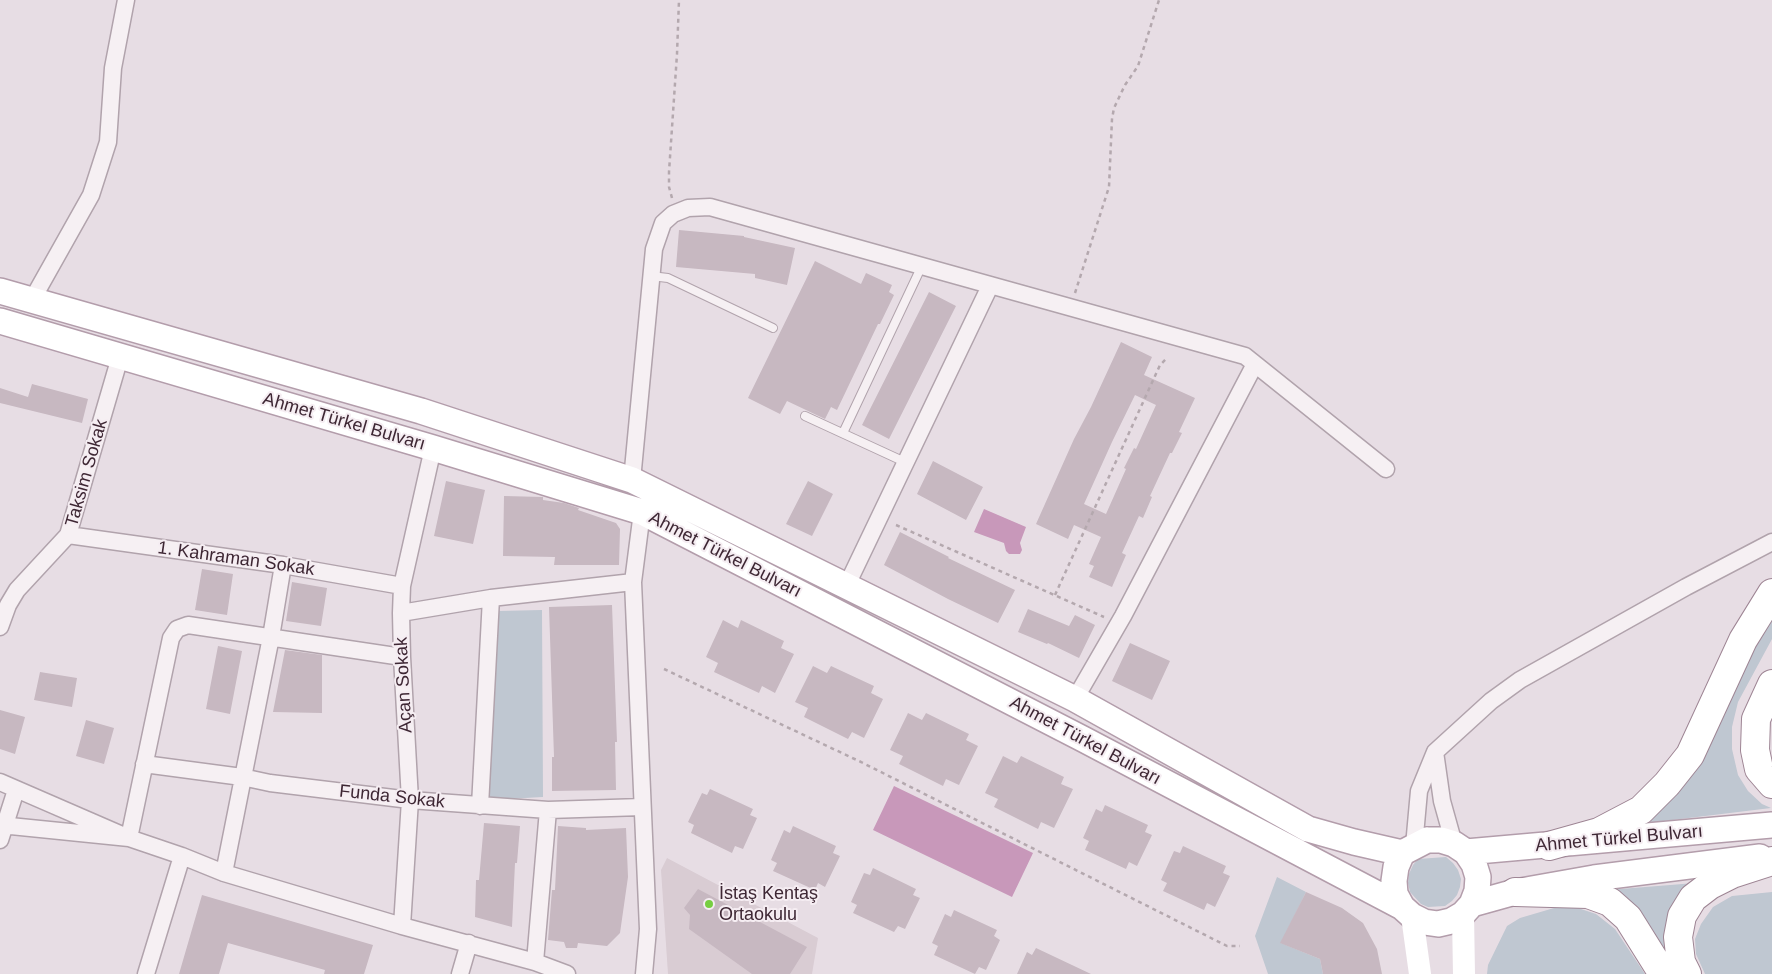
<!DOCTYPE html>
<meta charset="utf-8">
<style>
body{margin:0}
canvas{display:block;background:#e7dde4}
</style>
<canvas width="1772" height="974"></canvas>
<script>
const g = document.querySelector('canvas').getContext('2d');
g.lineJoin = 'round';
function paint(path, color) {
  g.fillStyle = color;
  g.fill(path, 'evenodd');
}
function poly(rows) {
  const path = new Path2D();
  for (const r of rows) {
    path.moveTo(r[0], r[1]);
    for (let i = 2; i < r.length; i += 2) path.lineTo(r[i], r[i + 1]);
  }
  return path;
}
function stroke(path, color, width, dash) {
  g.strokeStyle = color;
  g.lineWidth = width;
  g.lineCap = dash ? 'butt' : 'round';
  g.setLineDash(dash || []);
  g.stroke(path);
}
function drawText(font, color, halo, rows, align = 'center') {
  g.font = font + ' Helvetica,sans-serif';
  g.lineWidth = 4;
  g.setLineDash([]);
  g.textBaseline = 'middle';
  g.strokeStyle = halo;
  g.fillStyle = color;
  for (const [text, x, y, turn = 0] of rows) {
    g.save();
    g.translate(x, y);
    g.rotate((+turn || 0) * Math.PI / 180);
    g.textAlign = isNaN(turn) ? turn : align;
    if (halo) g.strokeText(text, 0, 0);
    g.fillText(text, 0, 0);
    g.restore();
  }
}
paint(poly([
 [667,858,818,938,812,974,668,974,661,870]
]), '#d9ccd3');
paint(poly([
 [1772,602,1772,639,1738,702,1732,727,1732,749,1738,775,1748,791,1762,804,1771,808,1631,825],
 [542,610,543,797,488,800,498,611],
 [1446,857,1453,863,1458,870,1461,879,1460,887,1457,895,1452,901,1445,906,1428,907,1421,904,1410,892,1408,883,1409,874,1413,865,1418,859],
 [1277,877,1306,892,1281,943,1320,959,1323,974,1268,974,1255,936],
 [1695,883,1675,974,1608,890],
 [1772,892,1772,974,1705,974,1696,954,1695,939,1701,924,1713,907,1732,896],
 [1554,908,1578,908,1596,914,1615,929,1645,974,1487,974,1488,965,1507,926,1520,918]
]), '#bfc7d1');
paint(poly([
 [984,509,1026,527,1020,543,1022,550,1020,554,1009,554,1006,551,1004,543,974,532],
 [894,786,1033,853,1012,897,873,830]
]), '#c898ba');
paint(poly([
 [679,230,744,236,744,237,795,248,787,285,755,278,755,274,676,267],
 [815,261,861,284,866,273,892,285,889,292,894,295,880,324,878,324,837,410,831,407,825,419,787,401,780,414,748,398],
 [929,292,956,306,889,439,862,425],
 [1121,342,1152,357,1144,375,1195,398,1179,432,1182,433,1172,453,1170,453,1150,496,1152,497,1143,518,1139,516,1122,553,1126,555,1112,587,1089,577,1094,566,1089,564,1101,537,1074,525,1068,539,1036,524,1074,439,1091,407],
 [1135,395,1156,405,1136,449,1134,448,1124,468,1126,469,1106,514,1084,504,1112,442],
 [32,384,88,399,82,423,0,403,0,388,28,397],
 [933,461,983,487,966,520,917,494],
 [446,481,485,490,473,544,434,536],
 [808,481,833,494,812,536,786,524],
 [504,496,543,497,543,500,564,503,579,508,578,510,616,523,620,529,619,565,554,565,555,557,503,556],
 [900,532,949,557,948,558,1015,590,998,623,948,599,884,565],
 [202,569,233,574,227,615,195,610],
 [292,582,327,588,321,626,286,621],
 [612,605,617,742,615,742,616,790,552,791,552,757,554,757,549,607],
 [1028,609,1069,626,1075,615,1095,625,1079,658,1048,643,1047,644,1018,632],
 [723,620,738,628,741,620,784,641,781,648,794,654,775,693,762,686,759,693,714,672,718,663,706,657],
 [1130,643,1170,661,1152,700,1112,681],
 [218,646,242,651,230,714,206,709],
 [285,650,322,655,322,713,273,712],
 [813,666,827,673,831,666,874,686,871,693,883,699,864,738,852,732,848,739,804,717,808,708,795,702],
 [40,672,77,678,72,707,34,700],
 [0,710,25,717,15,754,0,749],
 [908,713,922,720,926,713,969,734,966,740,978,746,959,785,946,779,943,786,899,764,903,756,890,750],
 [86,720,114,728,104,764,76,756],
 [1003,756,1017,763,1021,756,1064,777,1061,784,1073,789,1054,828,1041,822,1038,829,994,807,998,799,985,793],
 [710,789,753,809,750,815,757,818,743,849,735,846,732,853,691,833,694,825,688,822,702,793,707,795],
 [1105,805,1148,825,1145,832,1152,835,1137,866,1129,862,1126,869,1085,850,1089,841,1083,838,1096,809,1102,812],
 [484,823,520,826,517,863,515,863,512,927,475,917,476,880,479,880],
 [558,826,586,828,586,830,626,828,628,877,620,933,607,946,578,943,577,948,566,948,564,942,548,940,552,890,555,890],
 [793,826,836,846,833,853,840,856,825,887,818,883,815,890,773,871,777,863,771,860,784,830,790,833],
 [1183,846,1226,866,1223,873,1230,876,1215,907,1207,903,1204,910,1163,891,1167,883,1161,880,1174,851,1180,853],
 [873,868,916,889,913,895,920,898,905,929,898,926,894,932,853,913,857,905,851,902,864,873,870,875],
 [698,889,807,947,790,974,752,974,689,929,690,915,684,908],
 [1306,892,1342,908,1363,923,1377,949,1382,974,1323,974,1320,959,1280,943],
 [202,895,373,945,364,974,324,974,325,970,228,943,219,974,179,974],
 [954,910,997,930,994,936,1000,940,986,970,979,967,975,974,934,955,938,946,932,943,945,914,951,917],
 [1036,948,1091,974,1017,974,1027,952,1032,955]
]), '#c7b8c1');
const lane = poly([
 [651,276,668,278,773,328],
 [805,416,907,463],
 [843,433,918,274]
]);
const street = poly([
 [32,300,91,195,108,142,113,68,126,0],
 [632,480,654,249,663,223,673,214,688,208,710,207,1245,356,1386,469],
 [642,512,633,582,648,929,644,974],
 [68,535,283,565,402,586],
 [846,587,990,286],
 [401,613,491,598,633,582],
 [0,627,8,605,17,590,68,535,120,357],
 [1075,699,1123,616,1255,364],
 [1435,752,1442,801,1454,844],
 [144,764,242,777,270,783,410,800,548,810,642,807],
 [0,782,129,838,171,638,177,629,188,625,402,657],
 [480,806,491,598],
 [0,825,129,838,182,856,224,873,402,926,535,962,567,974],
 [0,840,16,790],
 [1414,846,1419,791,1435,752,1491,701,1520,680,1686,587,1772,542],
 [224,873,271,637,283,565],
 [402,926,410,800,402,657,401,613,402,586,433,448],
 [535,962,548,810],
 [146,974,182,856],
 [460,974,469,943]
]);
const primary = poly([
 [0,291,421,411,632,480,1075,699,1308,829,1354,842,1402,853],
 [0,321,433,448,642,512,1083,739,1402,907],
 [1427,840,1441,840,1454,844,1466,852,1474,864,1478,877,1477,891,1472,904,1463,914,1451,921,1438,924,1424,922,1412,916,1402,907,1395,894,1394,881,1396,867,1402,853,1427,840],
 [1466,852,1772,825],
 [1472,904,1515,892,1594,878,1760,857]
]);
const highway = poly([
 [1772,684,1756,719,1755,750,1759,769,1772,784],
 [1549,846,1599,832,1641,810,1667,784,1690,755,1743,640,1772,593],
 [1515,892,1588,894,1610,902,1628,918,1663,974],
 [1687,974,1681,962,1678,937,1682,916,1693,898,1710,885,1732,874,1772,861]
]);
stroke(lane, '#b1a3ac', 10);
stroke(street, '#b1a3ac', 19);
stroke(primary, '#b39dab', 28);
stroke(highway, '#9e8594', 30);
stroke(poly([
 [672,198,669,187,669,172,677,54,679,0],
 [1075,293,1109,187,1112,119,1114,108,1125,85,1138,66,1159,0],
 [896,525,1104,617],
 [1055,595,1160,365,1167,358],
 [664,669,861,762,1227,946,1240,946]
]), '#b4a8ae', 2.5, [4, 4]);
stroke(lane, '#f6f0f3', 8);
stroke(street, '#f6f0f3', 16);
stroke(poly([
 [1463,914,1464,974],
 [1412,916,1420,974]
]), '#fff', 22);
stroke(primary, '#fff', 25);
stroke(highway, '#fff', 28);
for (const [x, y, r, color] of [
 [709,904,5,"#76ce41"]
]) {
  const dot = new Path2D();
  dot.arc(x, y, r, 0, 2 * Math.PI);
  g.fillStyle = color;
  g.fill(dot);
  stroke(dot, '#f5edf2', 2);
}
drawText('18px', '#3e2734', '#f5edf2', [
 ["Ahmet Türkel Bulvarı",344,422,16],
 ["Taksim Sokak",87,473,-74],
 ["Ahmet Türkel Bulvarı",725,555,27],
 ["1. Kahraman Sokak",236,559,8],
 ["Açan Sokak",404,685,-93],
 ["Ahmet Türkel Bulvarı",1085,741,28],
 ["Funda Sokak",392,797,6],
 ["Ahmet Türkel Bulvarı",1619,839,-5]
]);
drawText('18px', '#3e2734', '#f5edf2', [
 ["İstaş Kentaş",719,894],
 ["Ortaokulu",719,915]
], 'left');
</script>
